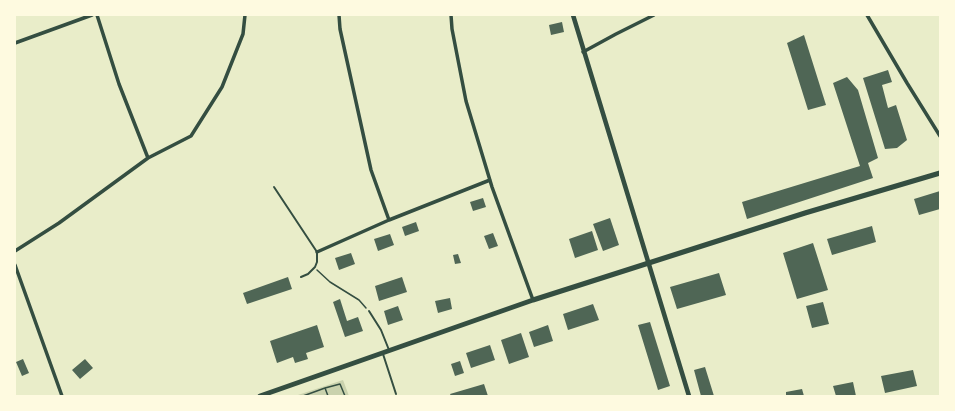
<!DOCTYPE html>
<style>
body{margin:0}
#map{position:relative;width:955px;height:411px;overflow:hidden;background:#e9edc9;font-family:"PT Serif",serif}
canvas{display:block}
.frame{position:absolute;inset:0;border:16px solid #fefae0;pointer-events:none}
</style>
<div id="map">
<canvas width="955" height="411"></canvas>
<div class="frame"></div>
</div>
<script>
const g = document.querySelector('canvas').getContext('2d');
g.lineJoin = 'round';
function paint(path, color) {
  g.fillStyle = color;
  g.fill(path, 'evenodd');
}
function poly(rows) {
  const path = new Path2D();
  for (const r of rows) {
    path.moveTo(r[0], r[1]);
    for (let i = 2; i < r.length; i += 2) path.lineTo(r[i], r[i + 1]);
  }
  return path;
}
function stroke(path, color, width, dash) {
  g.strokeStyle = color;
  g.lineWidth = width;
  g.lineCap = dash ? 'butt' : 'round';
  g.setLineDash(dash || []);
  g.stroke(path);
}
paint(poly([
 [343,380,349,396,295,396]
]), '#cad2ad');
paint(poly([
 [562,22,564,32,551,35,549,25],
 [804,35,826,105,808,110,787,43],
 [888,70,892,82,882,85,888,108,896,105,907,140,897,148,885,149,863,78],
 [847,77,858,90,878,158,868,163,873,178,747,219,742,202,860,166,833,83],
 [940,191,940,209,919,215,914,199],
 [483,198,486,207,473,211,470,202],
 [610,218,619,245,603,251,593,224],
 [416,222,419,231,405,236,402,227],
 [872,226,876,242,832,255,827,239],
 [592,231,598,250,575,258,569,239],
 [493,233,498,246,489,249,484,236],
 [390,234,394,245,378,251,374,239],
 [813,243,828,290,797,299,783,253],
 [351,253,355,264,339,270,335,258],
 [458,254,461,263,455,264,453,255],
 [719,273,726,295,677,309,670,287],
 [288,277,292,289,247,304,243,293],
 [402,277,407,292,379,301,375,286],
 [450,298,452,309,438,313,435,301],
 [340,299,347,321,358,317,363,331,345,337,333,302],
 [823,302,829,324,812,328,806,306],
 [593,304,599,320,568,330,563,314],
 [398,306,403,320,388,325,384,311],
 [650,322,670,386,658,390,638,325],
 [317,325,324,347,306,353,308,359,295,363,293,357,277,363,270,341],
 [548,325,553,341,534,347,529,332],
 [521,333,529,357,509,364,501,340],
 [490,345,495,360,471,368,466,353],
 [23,359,29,373,22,376,16,362],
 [85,359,93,368,80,379,72,370],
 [460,361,464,373,455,376,451,364],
 [705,367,714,396,701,396,694,370],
 [913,370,917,386,885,393,881,376],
 [853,382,856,396,836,396,833,386],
 [484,384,488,396,451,396,450,394],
 [802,389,804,396,786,396,786,392]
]), '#4f6655');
stroke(poly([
 [317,270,330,282,359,300,366,308],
 [325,388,340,384,345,396],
 [303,396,325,388,328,396]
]), '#344e41', 1.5);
stroke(poly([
 [274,187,317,252,317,262,315,267,308,274,301,277],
 [369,311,381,330,389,350],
 [383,354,396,394]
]), '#344e41', 2);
stroke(poly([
 [97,15,119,84,148,158],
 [339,15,340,29,371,170,389,220],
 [451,15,452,29,466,101,492,187,533,300],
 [867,15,907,83,940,136],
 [15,43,92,15],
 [583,52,616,34,654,15],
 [15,251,59,223,148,158,191,136,222,87,243,34,245,15],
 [317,252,389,220,490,180],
 [15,265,62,396]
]), '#344e41', 3.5);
stroke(poly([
 [573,15,689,396]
]), '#344e41', 4.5);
stroke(poly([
 [260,396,533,300,805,213,940,173]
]), '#344e41', 5);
</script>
